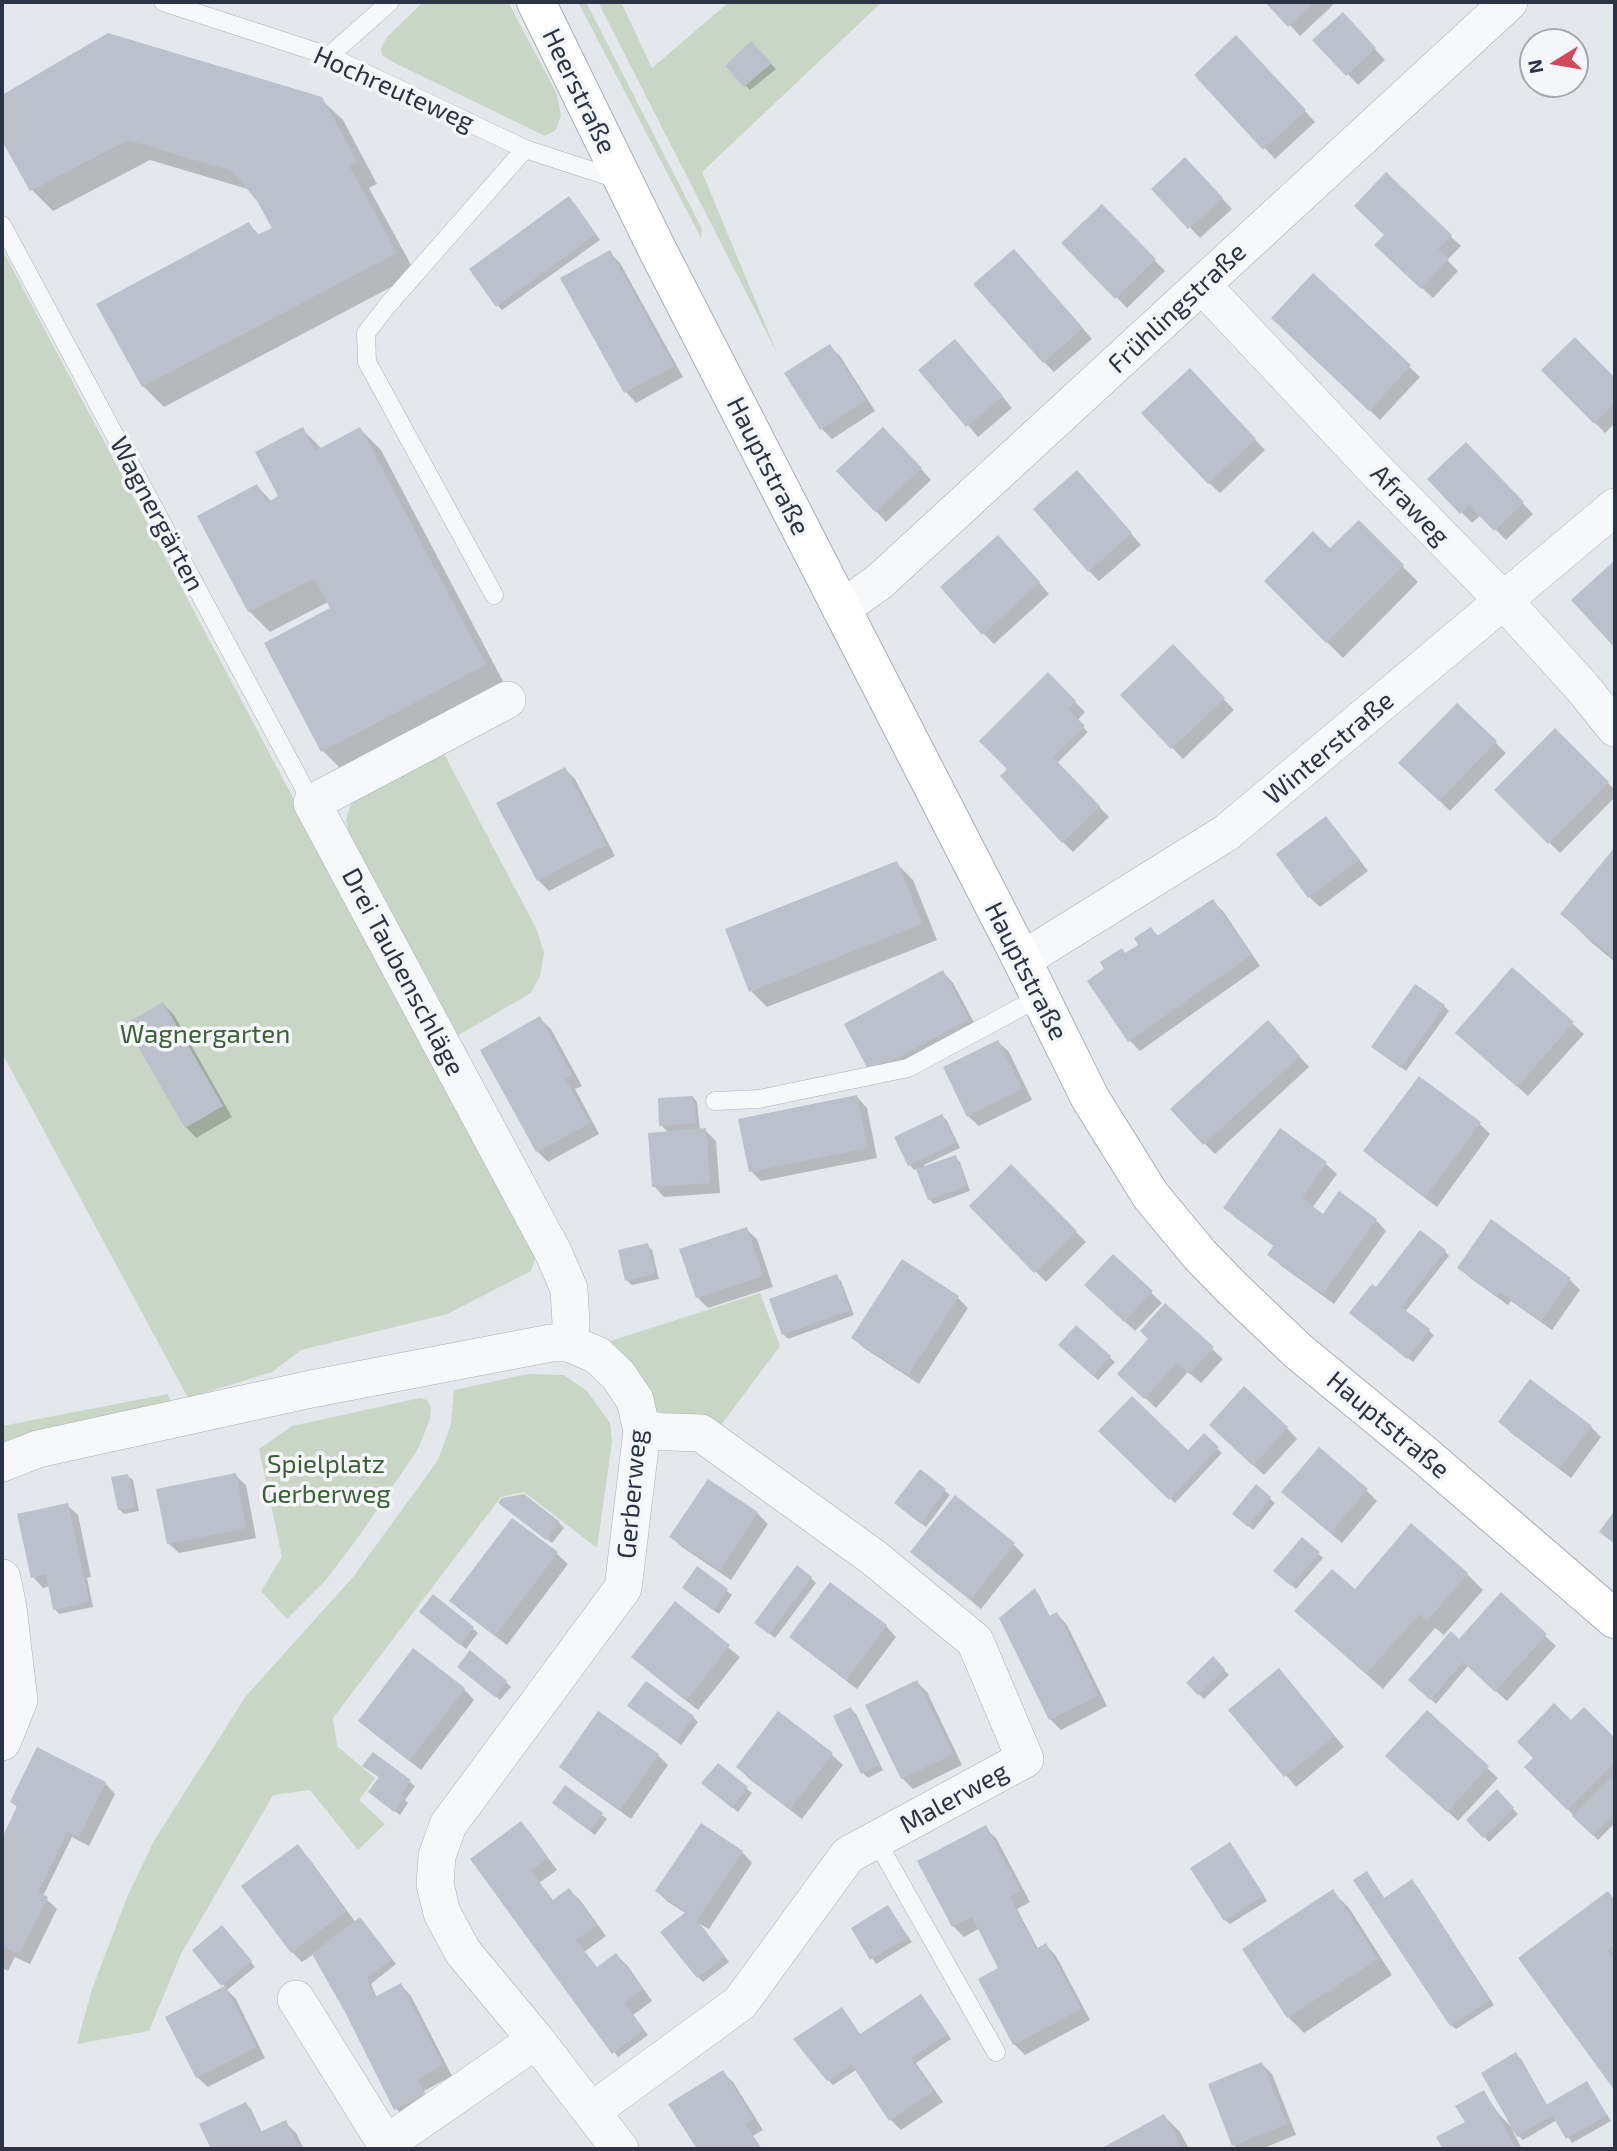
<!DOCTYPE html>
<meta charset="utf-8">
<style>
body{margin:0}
#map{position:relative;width:1617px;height:2151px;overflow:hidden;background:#e4e7ec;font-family:"Exo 2",sans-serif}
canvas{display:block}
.frame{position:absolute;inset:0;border:4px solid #2b3445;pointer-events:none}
.north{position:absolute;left:1519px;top:28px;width:70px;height:70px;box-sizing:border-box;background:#f4f6f9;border:2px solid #a4a8b1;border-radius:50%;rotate:259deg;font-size:19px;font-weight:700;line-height:28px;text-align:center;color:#2b3445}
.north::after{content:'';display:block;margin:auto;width:24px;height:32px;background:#d1495b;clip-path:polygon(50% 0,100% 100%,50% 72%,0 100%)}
</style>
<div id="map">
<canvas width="1617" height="2151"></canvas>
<div class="frame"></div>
<div class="north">N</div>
</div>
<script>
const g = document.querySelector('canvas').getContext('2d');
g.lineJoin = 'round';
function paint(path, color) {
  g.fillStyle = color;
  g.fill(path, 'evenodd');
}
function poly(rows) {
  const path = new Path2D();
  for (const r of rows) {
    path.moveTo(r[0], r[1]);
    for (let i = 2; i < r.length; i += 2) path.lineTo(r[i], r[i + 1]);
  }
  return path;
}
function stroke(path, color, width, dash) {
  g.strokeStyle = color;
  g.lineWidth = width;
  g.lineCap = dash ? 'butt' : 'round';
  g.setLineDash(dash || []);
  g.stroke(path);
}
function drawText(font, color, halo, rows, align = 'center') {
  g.font = font + ' "Exo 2",sans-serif';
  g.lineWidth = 7;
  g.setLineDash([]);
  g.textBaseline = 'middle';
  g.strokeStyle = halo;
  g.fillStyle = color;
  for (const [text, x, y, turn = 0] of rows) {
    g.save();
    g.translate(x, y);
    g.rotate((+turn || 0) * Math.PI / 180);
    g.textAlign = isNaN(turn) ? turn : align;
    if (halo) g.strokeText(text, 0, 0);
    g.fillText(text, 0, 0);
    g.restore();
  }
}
paint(poly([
 [423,2,508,2,557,94,561,116,556,130,545,136,393,62,382,55,381,48,387,37],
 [578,2,586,2,702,229,701,238],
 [598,2,621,2,652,68,729,2,882,2,702,172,777,353],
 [2,249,536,1256,531,1271,447,1314,301,1350,272,1372,188,1398,2,1053],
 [442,750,537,930,544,953,540,976,531,993,457,1036,350,839,346,820,350,806,360,790],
 [760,1293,780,1346,721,1425,656,1411,595,1346],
 [528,1374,564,1375,587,1391,610,1423,612,1442,597,1548,524,1492,501,1497,333,1718,337,1746,375,1778,359,1800,385,1824,358,1850,310,1790,273,1795,181,1954,149,2031,77,2044,92,1989,128,1895,155,1839,246,1696,353,1577,438,1460,451,1424,454,1390],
 [168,1394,171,1402,2,1449,2,1426],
 [420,1398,427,1400,431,1407,430,1419,418,1449,357,1539,325,1581,287,1619,261,1591,282,1557,259,1449,292,1426]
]), '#c9d6c5');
paint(poly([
 [1268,2,1336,2,1300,36],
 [1353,25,1385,60,1358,85,1315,40],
 [109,35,321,99,343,120,377,184,369,188,416,274,164,407,143,386,249,224,260,236,274,229,251,190,150,160,53,211,32,190,2,138,2,97],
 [751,44,776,69,750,90,727,66],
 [1247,48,1315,122,1275,159,1197,75],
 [1196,170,1232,209,1200,238,1154,189],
 [1386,175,1461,246,1447,260,1458,271,1433,298,1387,255],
 [574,203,600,240,502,310,498,306],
 [1102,206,1165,271,1127,308,1064,243],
 [609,252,620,263,683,377,636,403,626,392],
 [1024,261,1092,339,1054,372,1044,362],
 [1313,276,1420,377,1380,420,1284,329],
 [1575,340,1615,380,1615,423,1605,433,1544,370],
 [829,346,840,356,875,411,832,439,822,429],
 [965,352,1012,408,978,437,921,370],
 [1200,381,1265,450,1220,493,1209,483],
 [302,429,322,449,360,429,381,450,506,687,344,772,323,751,332,609,328,602,270,632,249,611,257,486,272,502,281,497],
 [894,439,931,480,886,522,838,471],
 [1466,444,1533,514,1506,540,1481,515,1472,523,1430,479],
 [1087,483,1141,545,1099,581,1089,571],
 [1359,522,1418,582,1343,658,1266,581,1330,551],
 [1009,548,1049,594,994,644,983,633],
 [1173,646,1234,710,1183,759,1122,695],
 [1048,675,1085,712,1077,721,1088,732,1057,763,1109,817,1073,852,1063,842,1010,769],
 [1457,705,1506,753,1450,811,1401,763],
 [1555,731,1615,790,1615,797,1560,853,1496,790],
 [565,769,575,779,615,856,549,891,538,880,498,804],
 [1326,818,1336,829,1368,871,1320,907,1309,897],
 [1615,850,1615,962,1592,943,1563,914],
 [897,864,913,880,937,940,767,1007,751,991],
 [1212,901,1223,911,1260,966,1140,1051,1129,1040,1107,969,1140,945,1151,929,1159,937],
 [1512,970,1584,1034,1528,1096,1468,1043],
 [943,972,953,983,978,1030,882,1083,872,1072],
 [163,1004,174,1015,232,1117,196,1138,186,1127],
 [1444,1006,1449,1011,1406,1071,1378,1051],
 [540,1019,551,1029,582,1086,575,1089,599,1134,548,1162,537,1151],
 [1278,1032,1309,1067,1215,1154,1204,1143],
 [998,1042,1009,1052,1032,1100,979,1126,968,1116],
 [1419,1079,1480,1124,1490,1134,1437,1207,1376,1161,1365,1151],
 [693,1097,697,1102,700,1130,705,1130,716,1141,720,1193,664,1197,654,1186,669,1133,661,1125],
 [857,1097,867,1108,877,1158,761,1181,751,1171],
 [942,1116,947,1121,960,1148,924,1165,925,1168,955,1157,960,1162,970,1191,934,1204,929,1199,918,1169,914,1170,910,1165,897,1138],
 [1280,1131,1326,1164,1337,1174,1312,1208,1324,1217,1376,1220,1386,1231,1334,1304,1280,1265,1270,1254,1275,1247,1236,1218,1225,1208],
 [1011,1166,1086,1242,1046,1282,971,1206],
 [1491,1222,1570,1280,1580,1290,1552,1330,1511,1301,1508,1305,1470,1278,1460,1268],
 [746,1229,757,1239,773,1287,708,1308,697,1297],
 [647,1245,652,1250,659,1279,632,1285,627,1281,620,1251],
 [1445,1251,1449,1256,1405,1312,1434,1335,1413,1362,1356,1318,1377,1289],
 [1113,1256,1162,1303,1135,1331,1097,1295],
 [836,1276,841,1281,854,1315,788,1339,783,1334],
 [958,1298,968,1308,919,1384,864,1348,853,1338],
 [1076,1327,1115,1362,1098,1380,1060,1345],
 [1212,1349,1223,1359,1201,1383,1188,1372,1156,1408,1119,1374],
 [1500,1421,1591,1427,1601,1437,1571,1478,1510,1432],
 [1287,1428,1297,1439,1264,1475,1222,1436],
 [1101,1431,1188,1452,1204,1436,1222,1453,1175,1503],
 [920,1471,950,1495,926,1527,901,1508],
 [235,1475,246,1485,256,1538,179,1553,168,1543],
 [128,1476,133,1480,139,1511,124,1514,119,1509],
 [709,1481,757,1513,768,1524,731,1580,682,1547,671,1537],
 [1256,1487,1275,1503,1253,1530,1239,1518],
 [1366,1490,1377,1501,1342,1543,1294,1502],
 [67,1505,78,1515,91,1577,87,1578,93,1607,59,1614,55,1609,50,1586,43,1588,33,1577],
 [505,1508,559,1523,564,1528,552,1543],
 [512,1520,557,1554,568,1564,507,1645,462,1611,451,1601],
 [1014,1545,1024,1555,981,1609,912,1552],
 [1319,1554,1323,1558,1296,1589,1280,1575],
 [698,1569,732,1595,719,1614,689,1593],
 [1467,1574,1483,1590,1444,1635,1435,1628,1383,1689,1313,1627,1355,1591],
 [811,1578,816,1583,775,1638,761,1627],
 [1034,1590,1039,1595,1050,1617,1057,1614,1067,1625,1107,1706,1061,1730,1050,1719],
 [1501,1595,1556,1646,1507,1701,1468,1666,1436,1704,1410,1680,1459,1641],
 [433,1596,478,1633,466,1649,426,1617],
 [676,1604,740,1657,698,1710,644,1667],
 [886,1626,896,1637,857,1689,802,1647,791,1637],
 [1213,1659,1229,1675,1204,1699,1188,1683],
 [1279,1670,1344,1747,1296,1787,1230,1710],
 [465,1672,506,1682,511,1687,500,1700],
 [917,1682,927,1692,962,1765,913,1789,902,1778],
 [464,1689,474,1700,421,1770,371,1731,360,1720],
 [851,1709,856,1714,883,1770,868,1778,863,1773],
 [1584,1709,1615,1741,1615,1823,1598,1840,1526,1767],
 [634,1710,693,1717,698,1722,681,1745],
 [778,1714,832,1755,843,1765,802,1819,748,1778,738,1767],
 [373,1754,415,1786,405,1800,408,1803,400,1815,375,1797,381,1778,369,1770],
 [658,1755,668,1765,631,1819,572,1777,561,1767],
 [718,1765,752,1793,738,1812,708,1788],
 [1398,1766,1487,1768,1498,1778,1458,1821],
 [105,1783,115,1794,89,1846,72,1837,43,1896,57,1909,30,1964,15,1957,8,1971,2,1968,2,1841,18,1808,12,1802],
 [566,1787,607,1819,595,1835,559,1808],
 [1496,1792,1518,1814,1489,1842,1468,1820],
 [521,1824,531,1834,557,1870,539,1883,553,1902,569,1890,580,1900,606,1936,584,1952,597,1969,616,1955,627,1965,652,2001,633,2015,648,2035,618,2057,547,1961],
 [985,1828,996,1838,1030,1902,1017,1909,1038,1949,1046,1945,1056,1956,1090,2020,1025,2055,1014,2044,1001,1969,980,1928,964,1937,953,1926],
 [297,1847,308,1857,356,1923,365,1924,396,1964,371,1984,377,1998,401,1985,411,1996,452,2076,424,2091,428,2099,401,2113,396,2109,346,2012,314,1954,302,1962,292,1952],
 [1234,1849,1267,1901,1230,1924,1225,1920],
 [742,1852,752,1863,709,1929,700,1924,729,1962,703,1982,698,1977,687,1914,668,1902,657,1891],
 [1367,1873,1385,1899,1417,1886,1494,2005,1456,2029,1451,2025],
 [1333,1892,1349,1908,1392,1975,1304,2033,1288,2017],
 [1608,1893,1615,1901,1615,2088,1521,1958],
 [888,1908,912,1942,876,1964,853,1929],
 [227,1932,255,1967,227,1990,236,1999,265,2058,208,2087,197,2077,226,1988,195,1950],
 [921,1996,951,2039,916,2063,943,2102,901,2130,891,2120,856,2070,833,2085,828,2080,861,2036],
 [1516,2055,1521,2059,1548,2107,1587,2084,1611,2121,1572,2143,1557,2120,1523,2140,1512,2130,1522,2149,1445,2149,1438,2138,1467,2122,1484,2092,1498,2113,1513,2129],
 [1262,2064,1272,2074,1296,2135,1261,2149,1237,2149,1234,2145,1210,2085],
 [722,2072,733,2082,763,2130,753,2136,762,2149,699,2149,671,2105],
 [246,2104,251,2109,262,2133,285,2122,296,2133,304,2149,213,2149,201,2125],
 [1164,2116,1180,2132,1189,2149,1104,2149]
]), '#0003');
paint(poly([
 [1265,2,1315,2,1288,27],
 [1343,12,1376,48,1346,76,1312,40],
 [108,33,322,97,357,162,349,166,397,253,142,387,96,304,249,222,257,235,272,228,257,201,232,171,128,140,30,191,2,141,2,95],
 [1236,35,1306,110,1263,150,1194,75],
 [751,41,772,63,744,87,725,66],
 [1185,157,1223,198,1188,229,1151,189],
 [1386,172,1452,235,1438,249,1449,259,1421,289,1374,245,1384,235,1354,206],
 [569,196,596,234,496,307,469,269],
 [1102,204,1156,259,1115,299,1061,243],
 [1014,249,1083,328,1043,363,973,284],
 [610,250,674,366,624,393,560,278],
 [1313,273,1411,365,1369,411,1271,318],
 [1575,337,1615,378,1615,402,1594,424,1541,370],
 [955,339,1003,396,966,427,918,370],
 [830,344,866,400,820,430,784,373],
 [1190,368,1256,439,1208,484,1141,413],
 [303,427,315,451,360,427,486,665,321,752,264,643,330,608,314,578,248,612,197,516,257,484,267,503,278,496,255,452],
 [883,427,922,468,875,512,836,471],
 [1466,442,1524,502,1494,531,1469,505,1460,514,1427,479],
 [1077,470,1132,533,1088,572,1033,509],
 [1359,520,1404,565,1326,643,1264,581,1313,531,1330,548],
 [998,535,1040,582,982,635,940,587],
 [1615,560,1615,648,1571,600],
 [1173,644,1225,698,1171,749,1120,695],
 [1048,672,1076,701,1068,709,1085,726,1053,757,1100,806,1062,843,1000,776,1007,769,979,741],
 [1457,703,1497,741,1439,801,1398,763],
 [1555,728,1609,782,1548,844,1494,790],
 [565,767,606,845,537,881,496,803],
 [1326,816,1359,860,1308,898,1276,854],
 [1615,847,1615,959,1560,914],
 [897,861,922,924,749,992,725,929],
 [1213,899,1251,955,1128,1042,1087,981,1104,969,1100,962,1122,948,1125,953,1138,945,1134,938,1151,927,1157,936],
 [1512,967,1574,1022,1517,1087,1455,1033],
 [943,970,969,1019,870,1073,844,1024],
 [1415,984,1445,1005,1401,1068,1371,1047],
 [163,1002,223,1106,185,1128,125,1024],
 [540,1016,572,1075,565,1079,590,1123,536,1152,480,1050],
 [1268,1020,1300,1056,1203,1145,1170,1109],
 [998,1040,1022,1089,967,1117,943,1067],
 [1419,1076,1481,1122,1425,1197,1363,1151],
 [857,1095,868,1148,749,1172,738,1119],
 [693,1096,696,1123,659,1126,658,1098],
 [942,1114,956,1143,908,1166,894,1137],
 [706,1128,710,1183,652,1187,648,1133],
 [1280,1128,1327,1162,1302,1198,1323,1214,1339,1191,1377,1219,1323,1294,1267,1255,1274,1245,1223,1208],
 [956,1155,967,1186,928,1200,916,1169],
 [1011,1164,1077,1231,1034,1273,969,1206],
 [1491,1219,1571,1278,1541,1321,1500,1292,1497,1296,1457,1268],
 [747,1227,763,1276,696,1298,679,1249],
 [1420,1230,1446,1250,1401,1307,1430,1329,1407,1359,1349,1313,1372,1284,1376,1287],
 [648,1243,655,1274,625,1281,618,1250],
 [1113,1254,1153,1291,1124,1322,1084,1285],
 [902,1259,959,1296,908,1375,851,1338],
 [837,1274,850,1310,782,1335,769,1299],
 [1165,1303,1214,1347,1189,1374,1177,1363,1144,1399,1117,1374,1148,1339,1140,1331],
 [1076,1325,1111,1356,1093,1376,1058,1345],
 [1530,1379,1592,1426,1559,1468,1498,1422],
 [1244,1386,1288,1427,1253,1466,1209,1425],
 [1132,1396,1188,1450,1204,1433,1219,1447,1169,1500,1098,1431],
 [1319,1447,1368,1489,1330,1533,1281,1492],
 [920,1469,946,1489,921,1524,894,1503],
 [236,1473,246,1528,167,1544,156,1489],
 [128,1474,135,1507,118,1510,111,1477],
 [708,1479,758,1512,720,1570,669,1537],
 [1256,1484,1271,1497,1248,1527,1232,1514],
 [524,1494,560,1522,546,1540,498,1503,502,1498],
 [955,1495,1015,1543,970,1600,910,1552],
 [68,1503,89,1602,53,1610,46,1574,31,1578,17,1514],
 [1615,1510,1615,1544,1599,1532],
 [512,1518,558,1552,495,1636,449,1601],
 [1411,1523,1468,1573,1427,1621,1419,1614,1366,1674,1294,1611,1332,1569,1355,1589],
 [1302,1537,1320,1552,1291,1586,1273,1571],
 [797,1565,812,1577,769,1634,754,1623],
 [697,1566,728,1589,713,1610,682,1588],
 [830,1582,887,1625,846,1680,789,1637],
 [1035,1588,1049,1616,1057,1612,1098,1696,1049,1720,999,1618],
 [1501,1592,1547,1634,1495,1692,1463,1662,1430,1700,1408,1680,1451,1631,1459,1639],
 [433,1594,474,1627,460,1645,419,1612],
 [675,1601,730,1645,686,1701,631,1657],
 [413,1648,465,1688,409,1761,358,1721],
 [470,1650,507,1681,495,1697,457,1667],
 [1213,1656,1225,1669,1198,1695,1186,1683],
 [1279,1668,1335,1736,1284,1777,1228,1710],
 [917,1680,953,1754,901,1779,865,1705],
 [646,1681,694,1716,676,1741,627,1706],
 [1554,1703,1571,1720,1584,1707,1615,1738,1615,1762,1567,1810,1524,1767,1533,1758,1517,1742],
 [851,1707,879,1765,861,1774,833,1716],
 [1427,1710,1489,1766,1447,1812,1385,1756],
 [598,1711,659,1754,620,1810,559,1767],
 [778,1711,833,1753,790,1810,736,1767],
 [37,1747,106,1782,79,1837,68,1831,38,1892,48,1897,19,1954,4,1947,2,1953,2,1838,17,1806,10,1802],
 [373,1752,411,1780,401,1794,405,1797,394,1812,368,1792,379,1777,362,1766],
 [718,1763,748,1787,732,1808,701,1783],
 [1612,1777,1615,1780,1615,1814,1593,1836,1572,1816],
 [565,1785,603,1813,590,1831,552,1803],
 [1497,1789,1514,1808,1483,1838,1466,1820],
 [521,1821,548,1858,531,1871,553,1900,569,1888,597,1925,576,1940,597,1967,616,1953,643,1989,625,2003,644,2030,612,2054,470,1859],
 [701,1823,743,1851,697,1920,725,1957,697,1978,660,1932,686,1912,655,1891],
 [986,1825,1020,1891,1010,1897,1036,1949,1046,1943,1081,2009,1013,2045,978,1979,998,1968,972,1917,952,1927,917,1861],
 [1230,1842,1264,1895,1224,1921,1190,1868],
 [298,1844,346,1911,291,1953,241,1886],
 [1367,1871,1384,1898,1412,1879,1490,2000,1450,2026,1353,1880],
 [1333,1889,1378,1959,1287,2018,1242,1949],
 [1608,1891,1615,1901,1615,1944,1607,1950,1615,1961,1615,2091,1518,1958],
 [888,1905,908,1937,870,1960,851,1928],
 [360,1917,392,1959,367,1978,375,1997,401,1983,443,2065,417,2079,425,2094,394,2110,345,2012,312,1954],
 [222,1925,252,1961,221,1986,192,1950],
 [225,1986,256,2047,196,2078,165,2017],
 [921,1994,948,2034,911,2058,933,2091,889,2121,852,2065,827,2081,793,2039,842,2007,860,2034],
 [1516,2052,1546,2105,1587,2081,1607,2115,1566,2139,1552,2115,1517,2137,1481,2073],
 [1262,2062,1287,2124,1232,2146,1208,2084],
 [723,2070,754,2119,745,2124,762,2149,716,2149,713,2145,706,2149,697,2149,668,2104],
 [1484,2090,1516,2149,1443,2149,1436,2137,1465,2122,1455,2106],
 [246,2102,260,2132,286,2120,299,2149,230,2149,229,2147,224,2149,211,2149,199,2124],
 [1164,2114,1183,2149,1100,2149]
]), '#bbc0ca');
const lane = poly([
 [163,2,329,56,525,149,620,180],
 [329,56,390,2],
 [2,225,312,803],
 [494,595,367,362,366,333,387,306,525,149],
 [715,1101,759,1099,908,1068,1040,997],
 [876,1840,996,2052]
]);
const street = poly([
 [1202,285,1371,465,1504,601,1582,687,1615,728],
 [841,609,879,582,1509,2],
 [507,700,312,803,554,1254,569,1289,571,1324,569,1343],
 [1022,960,1226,833,1615,507],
 [2,1463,38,1449,311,1389,551,1343,569,1343,597,1355,618,1375,635,1400,642,1431,623,1588,448,1825,437,1856,435,1884,442,1913,463,1952,536,2040,620,2149],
 [2,1578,8,1608,19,1700,2,1742],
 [296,1999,386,2144,536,2040],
 [592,2111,740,2003,848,1855,1025,1759,975,1641,873,1557,701,1433,642,1431]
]);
const secondary = poly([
 [536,2,657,249,1022,960,1090,1098,1151,1196,1200,1255,1232,1288,1298,1351,1422,1453,1615,1619]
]);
stroke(lane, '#a9aeb7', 19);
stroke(street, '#a9aeb7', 38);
stroke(secondary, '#a9aeb7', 40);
stroke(lane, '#f7f8fa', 18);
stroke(street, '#f7f8fa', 37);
stroke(secondary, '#fff', 38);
drawText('26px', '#2b3445', '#f4f6f9', [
 ["Hochreuteweg",394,89,24],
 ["Heerstraße",579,91,64],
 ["Frühlingstraße",1177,308,-43],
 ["Hauptstraße",768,466,63],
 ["Afraweg",1410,505,46],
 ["Wagnergärten",157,514,62],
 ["Winterstraße",1329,748,-40],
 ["Hauptstraße",1026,971,63],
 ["Drei Taubenschläge",403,972,62],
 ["Hauptstraße",1388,1425,40],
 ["Gerberweg",632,1494,-85],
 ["Malerweg",954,1798,-29]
]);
drawText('26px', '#3f6138', '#f4f6f9', [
 ["Wagnergarten",205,1034],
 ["Spielplatz",326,1464],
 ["Gerberweg",326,1494]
]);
</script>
